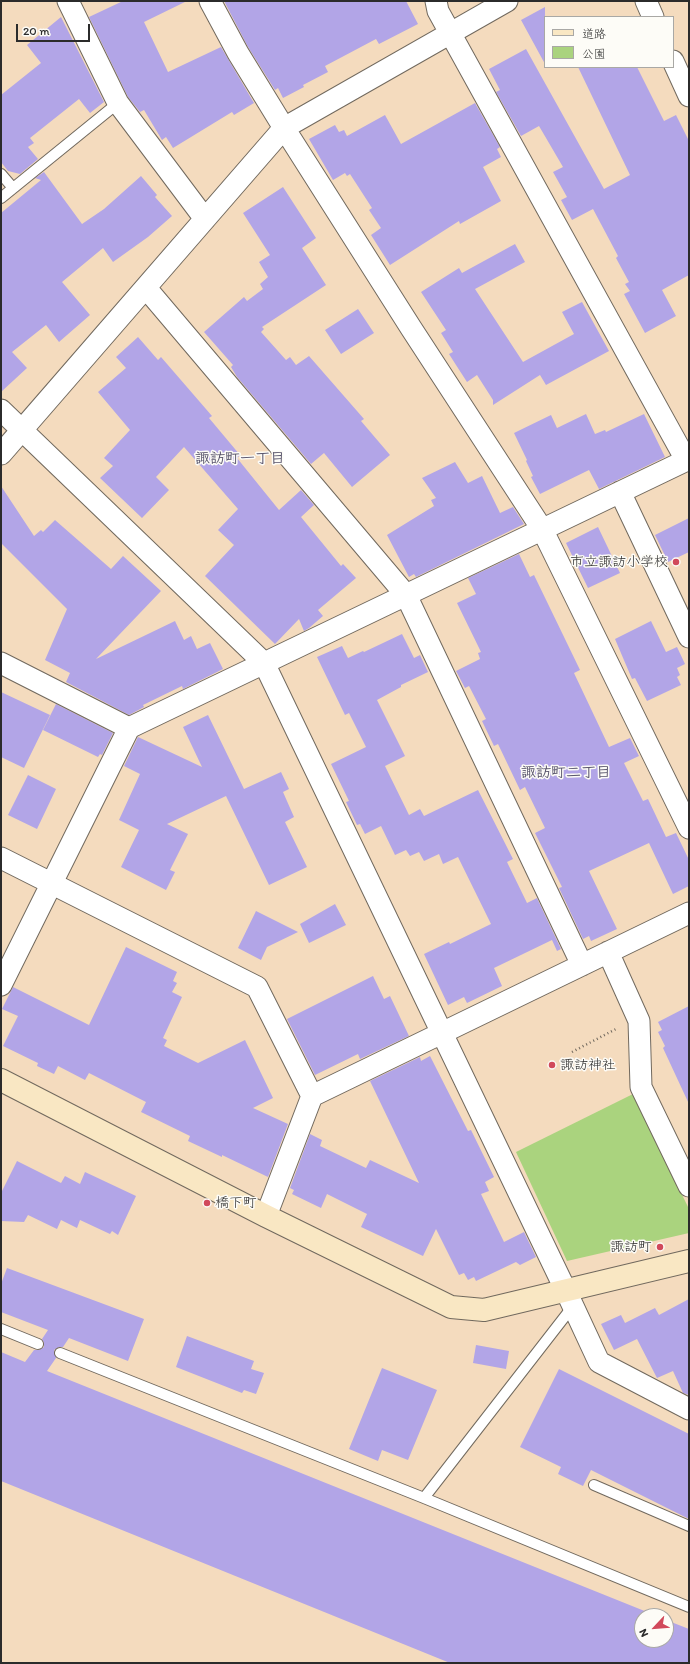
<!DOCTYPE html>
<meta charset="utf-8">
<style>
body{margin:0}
#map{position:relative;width:690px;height:1664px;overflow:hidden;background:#f4dbbe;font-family:Itim,"Klee One",sans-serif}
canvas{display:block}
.frame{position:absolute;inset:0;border:2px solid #2b2b2b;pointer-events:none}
.legend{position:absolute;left:544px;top:16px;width:130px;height:52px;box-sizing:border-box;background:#fdfcf7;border:1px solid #a9a8a5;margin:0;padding:5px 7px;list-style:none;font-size:12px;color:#2b2b2b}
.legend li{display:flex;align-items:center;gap:8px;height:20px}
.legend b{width:20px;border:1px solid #a9a8a5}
.north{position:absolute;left:634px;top:1608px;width:40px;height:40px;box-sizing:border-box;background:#fdfcf7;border:1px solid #a9a8a5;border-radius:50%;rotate:244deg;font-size:11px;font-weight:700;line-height:16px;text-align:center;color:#2b2b2b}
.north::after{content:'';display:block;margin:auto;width:14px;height:18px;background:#d1495b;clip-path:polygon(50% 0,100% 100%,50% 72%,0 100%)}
.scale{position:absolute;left:16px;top:24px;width:74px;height:18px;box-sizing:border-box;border:2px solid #2b2b2b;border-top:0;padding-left:5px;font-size:12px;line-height:14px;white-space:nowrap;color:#2b2b2b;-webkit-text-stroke:3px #fdfcf7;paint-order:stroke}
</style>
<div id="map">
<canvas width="690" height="1664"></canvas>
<div class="frame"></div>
<ul class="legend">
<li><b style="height:5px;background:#f9e7c3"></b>道路</li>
<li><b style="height:11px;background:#aad37e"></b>公園</li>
</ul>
<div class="north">N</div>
<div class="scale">20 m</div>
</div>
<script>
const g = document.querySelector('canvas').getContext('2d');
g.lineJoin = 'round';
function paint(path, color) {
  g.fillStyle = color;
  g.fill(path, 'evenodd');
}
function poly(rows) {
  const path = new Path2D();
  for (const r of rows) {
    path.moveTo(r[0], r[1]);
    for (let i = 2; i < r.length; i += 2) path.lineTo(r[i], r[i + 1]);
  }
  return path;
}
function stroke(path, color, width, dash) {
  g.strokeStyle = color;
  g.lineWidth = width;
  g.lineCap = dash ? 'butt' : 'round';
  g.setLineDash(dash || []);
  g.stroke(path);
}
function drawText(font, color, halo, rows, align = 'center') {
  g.font = font + ' Itim,"Klee One",sans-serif';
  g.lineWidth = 3;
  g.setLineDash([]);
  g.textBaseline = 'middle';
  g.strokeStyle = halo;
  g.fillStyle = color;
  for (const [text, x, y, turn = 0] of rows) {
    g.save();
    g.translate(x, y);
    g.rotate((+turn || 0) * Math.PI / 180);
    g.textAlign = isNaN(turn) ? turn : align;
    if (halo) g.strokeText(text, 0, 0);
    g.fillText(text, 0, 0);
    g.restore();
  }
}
paint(poly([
 [633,1094,689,1209,689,1233,567,1261,516,1152]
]), '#aad37e');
paint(poly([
 [123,1,187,1,144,22,168,72,221,47,254,103,234,115,232,112,173,148,166,137,162,140,144,110,140,112,128,97,89,17],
 [224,1,406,1,418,24,379,44,376,39,325,66,328,72,303,85,304,87,283,98,278,88,275,90,248,47],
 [545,7,545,64,521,20],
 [61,17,104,102,90,113,79,99,30,138,34,143,28,147,38,159,20,174,8,171,1,162,1,95,41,63,27,45],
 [526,49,604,189,630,175,578,67,637,67,664,121,676,115,689,141,689,275,662,290,676,316,645,333,624,294,630,291,625,284,629,282,616,258,618,256,593,209,572,220,561,200,567,197,553,172,563,167,539,126,521,136,496,92,500,90,489,69],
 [475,103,500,147,497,149,501,157,483,167,501,201,460,224,459,221,390,265,371,235,381,228,369,210,372,208,350,174,347,176,345,173,333,180,309,139,335,125,339,132,344,130,347,136,385,115,401,144],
 [44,172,82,224,104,209,141,176,157,195,155,197,172,216,148,237,113,262,103,248,62,282,90,315,59,342,46,325,12,352,27,368,1,392,1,213,41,180,35,178],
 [283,187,316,238,302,248,326,285,262,327,264,329,261,332,286,360,290,357,296,365,309,356,364,419,361,421,390,455,352,487,324,453,311,464,237,377,231,367,233,365,204,332,244,297,247,301,263,289,260,284,268,277,259,262,270,255,243,213],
 [515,244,525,262,475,289,523,362,574,334,562,312,582,302,609,351,546,385,540,375,493,405,493,400,477,375,467,382,456,365,449,354,453,352,441,333,446,330,421,292,459,268,462,273],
 [358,309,374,333,341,354,325,330],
 [138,337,158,360,161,357,212,416,209,418,240,455,237,458,279,510,301,490,314,505,301,517,341,566,343,564,356,578,318,610,323,616,309,628,304,631,299,619,275,644,205,576,234,545,218,530,238,509,184,447,156,477,169,490,142,518,100,478,113,466,104,458,130,430,98,392,126,368,116,357],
 [586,414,595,434,605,430,606,432,644,414,665,457,599,489,589,470,540,494,531,477,533,476,526,461,527,460,514,433,551,415,557,428],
 [455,462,468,483,482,476,500,513,513,507,524,524,416,577,414,574,409,577,387,535,434,506,431,500,436,498,422,478],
 [1,486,34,536,41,530,43,532,55,520,111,569,123,556,161,591,96,659,175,621,184,640,191,636,197,649,210,643,223,669,183,689,182,686,143,705,144,707,129,715,66,682,70,673,45,660,67,609,1,543],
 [689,518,689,552,668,562,655,535],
 [598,527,620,573,588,588,566,543],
 [519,554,530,577,534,575,580,670,574,673,609,747,630,738,639,756,624,763,643,801,648,799,666,837,676,833,689,860,689,886,673,894,649,843,589,871,617,929,591,941,589,936,583,939,559,888,562,887,535,833,545,828,525,787,520,790,498,744,494,746,482,721,486,719,469,686,465,688,456,671,480,659,478,653,481,652,457,603,476,594,468,578],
 [651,621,666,652,677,647,685,664,677,668,680,675,677,677,681,685,647,701,635,678,632,679,615,639],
 [402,634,414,658,420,655,428,672,401,685,401,687,377,700,405,756,385,766,409,815,420,809,424,816,478,790,513,859,507,862,527,903,537,898,561,949,557,951,552,940,494,968,502,986,467,1003,464,997,448,1005,424,954,449,942,450,944,491,924,458,857,443,864,439,854,424,861,419,852,410,856,406,850,395,855,381,826,365,834,360,824,357,825,346,802,349,801,331,764,366,747,349,713,345,715,317,657,342,646,348,658,363,651,364,652],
 [1,692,50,715,24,768,1,757],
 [56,704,113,733,102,755,100,754,98,757,43,730],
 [208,715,244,789,281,772,289,789,283,792,294,817,285,822,307,867,269,885,226,796,167,824,188,834,170,870,175,872,166,890,121,867,139,830,119,820,140,774,124,766,138,737,202,767,183,727],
 [28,775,56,789,37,829,8,815],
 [335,904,346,925,309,943,300,924],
 [256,911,298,932,267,947,261,960,238,948],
 [126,947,177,972,173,981,177,983,172,992,182,997,163,1038,167,1040,164,1046,198,1063,245,1040,273,1098,253,1108,288,1124,268,1177,222,1155,222,1157,188,1141,190,1136,141,1112,146,1102,89,1073,85,1080,58,1066,54,1074,37,1066,38,1063,3,1046,18,1016,2,1009,13,987,89,1025],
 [373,976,384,999,390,996,409,1036,360,1059,358,1054,315,1075,287,1019],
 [689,1006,689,1104,663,1048,665,1046,658,1032,662,1030,658,1022],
 [430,1056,468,1131,471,1130,494,1177,485,1182,489,1191,481,1194,504,1242,524,1232,536,1257,520,1265,516,1262,476,1281,474,1277,468,1280,464,1273,459,1275,436,1229,423,1256,361,1227,367,1214,327,1194,321,1208,292,1194,294,1190,290,1188,310,1134,322,1140,320,1146,366,1168,370,1160,419,1183,370,1081,420,1057,421,1061],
 [17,1161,61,1183,65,1176,80,1184,85,1172,136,1196,118,1235,112,1231,110,1234,80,1220,77,1228,61,1220,57,1229,28,1215,24,1222,1,1221,1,1193],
 [7,1268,144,1319,128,1361,69,1338,63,1347,59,1347,54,1350,56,1358,47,1371,657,1616,642,1616,642,1640,666,1640,666,1620,689,1629,689,1663,450,1663,1,1481,1,1352,25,1362,34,1350,39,1350,44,1347,44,1343,42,1339,48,1330,1,1312,1,1284],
 [689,1299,689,1395,683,1393,673,1371,657,1378,637,1339,614,1350,601,1324,621,1315,625,1323,655,1308,659,1315],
 [187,1336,254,1361,251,1369,264,1373,256,1394,244,1390,242,1393,176,1367],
 [476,1345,509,1351,506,1369,473,1363],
 [382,1368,437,1390,408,1460,382,1450,378,1461,349,1449],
 [559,1369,689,1434,689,1519,591,1470,583,1486,558,1474,561,1467,520,1447]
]), '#b2a5e7');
const lane = poly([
 [1,174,13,188],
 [1,198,118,103],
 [1,1329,38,1344],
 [60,1353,424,1498,689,1607],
 [594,1485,689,1526],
 [424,1498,573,1306]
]);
const street = poly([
 [68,1,118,103,205,219],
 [210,1,238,53,284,128,411,328,542,529,689,828],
 [436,1,438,11,686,460],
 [646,1,653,17],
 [673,61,689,96],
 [146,288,406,595,582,965],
 [1,410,264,663,566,1291,599,1362,689,1409],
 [1,454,284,128,507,1],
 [620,492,689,637],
 [1,663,129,728],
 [1,858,257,987,312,1096],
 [608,952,639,1021,641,1087,689,1186],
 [1,985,129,728,689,459],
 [266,1216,312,1096,689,913]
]);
const secondary = poly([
 [1,1080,266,1216,451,1307,484,1310,689,1261]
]);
stroke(lane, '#71695e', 12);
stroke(street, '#71695e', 23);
stroke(secondary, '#71695e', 24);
stroke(poly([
 [572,1052,616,1029]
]), '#71695e', 2.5, [1, 3]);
stroke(lane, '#fff', 10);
stroke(street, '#fff', 21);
stroke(secondary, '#f9e7c3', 22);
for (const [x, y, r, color] of [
 [676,562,4,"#d1495b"],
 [552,1065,4,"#d1495b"],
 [207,1203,4,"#d1495b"],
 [660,1247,4,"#d1495b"]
]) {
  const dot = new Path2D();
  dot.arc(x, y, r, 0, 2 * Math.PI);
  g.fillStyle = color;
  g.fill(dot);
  stroke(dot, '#fdfcf7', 1.5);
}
drawText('14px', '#2b2b2b', '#fdfcf7', [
 ["市立諏訪小学校",668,562],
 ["諏訪神社",560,1065,"left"],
 ["橋下町",215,1203,"left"],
 ["諏訪町",652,1247]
], 'right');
drawText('bold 15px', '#5a566d', '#fdfcf7', [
 ["諏訪町一丁目",240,459],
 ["諏訪町二丁目",566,773]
]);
</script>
